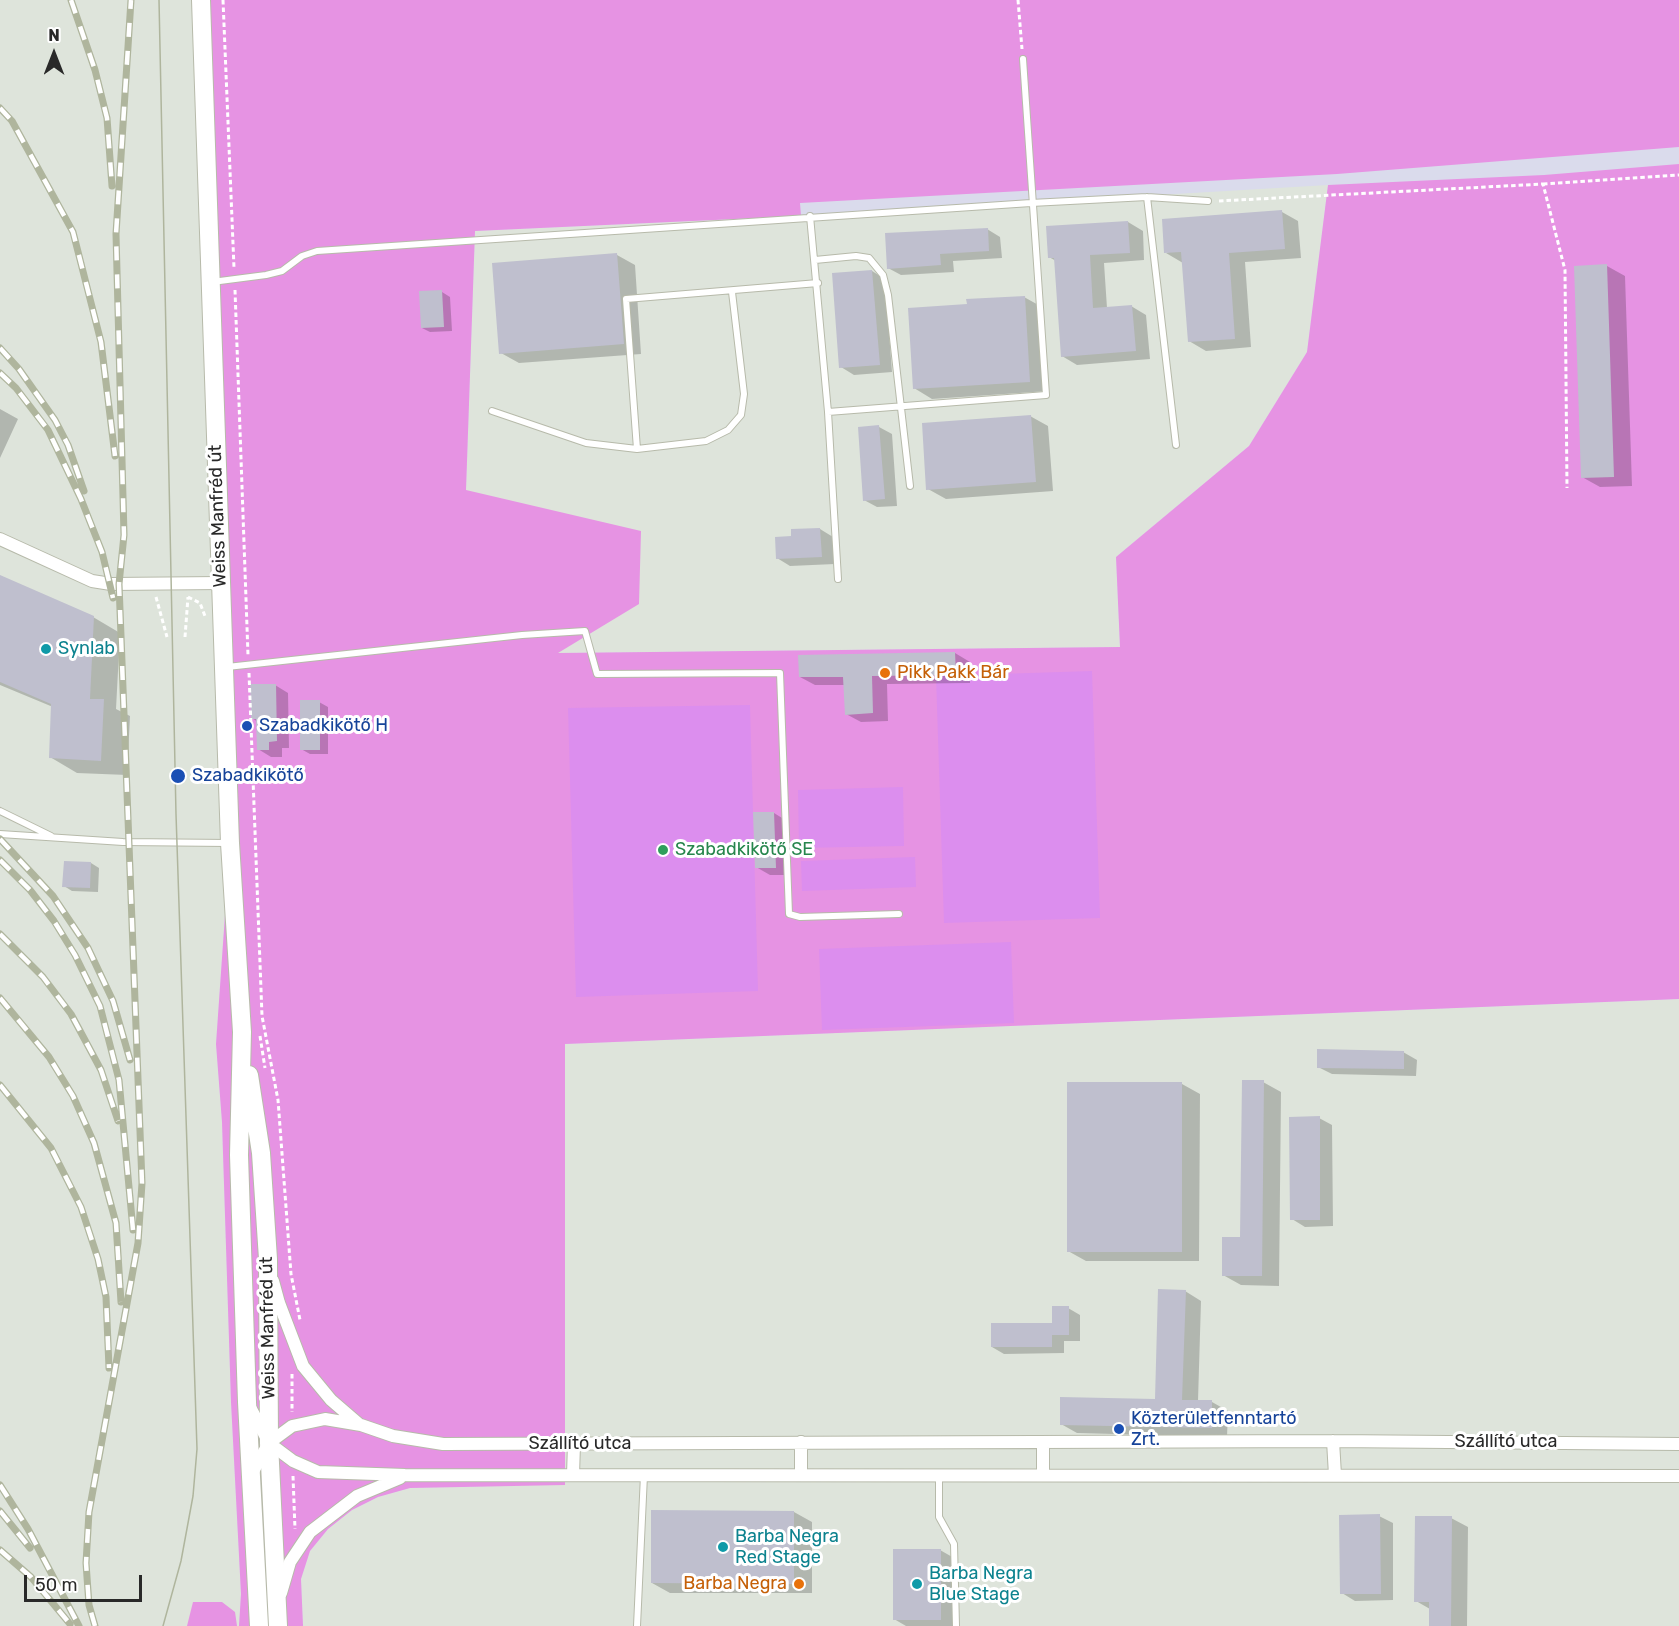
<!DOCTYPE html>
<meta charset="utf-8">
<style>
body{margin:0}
#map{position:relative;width:1679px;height:1626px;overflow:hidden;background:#dadbec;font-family:Rubik,sans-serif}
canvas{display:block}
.north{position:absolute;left:24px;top:24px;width:60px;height:60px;-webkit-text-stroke:4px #fff;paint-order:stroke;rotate:0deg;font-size:16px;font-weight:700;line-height:24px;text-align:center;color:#292929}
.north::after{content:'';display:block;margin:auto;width:21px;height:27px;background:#292929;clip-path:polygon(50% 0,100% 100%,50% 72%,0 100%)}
.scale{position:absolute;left:24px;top:1575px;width:118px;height:27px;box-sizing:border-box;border:3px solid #292929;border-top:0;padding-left:8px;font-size:18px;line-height:21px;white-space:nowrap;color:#292929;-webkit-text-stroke:4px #fff;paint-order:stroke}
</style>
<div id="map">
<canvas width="1679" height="1626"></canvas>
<div class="north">N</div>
<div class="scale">50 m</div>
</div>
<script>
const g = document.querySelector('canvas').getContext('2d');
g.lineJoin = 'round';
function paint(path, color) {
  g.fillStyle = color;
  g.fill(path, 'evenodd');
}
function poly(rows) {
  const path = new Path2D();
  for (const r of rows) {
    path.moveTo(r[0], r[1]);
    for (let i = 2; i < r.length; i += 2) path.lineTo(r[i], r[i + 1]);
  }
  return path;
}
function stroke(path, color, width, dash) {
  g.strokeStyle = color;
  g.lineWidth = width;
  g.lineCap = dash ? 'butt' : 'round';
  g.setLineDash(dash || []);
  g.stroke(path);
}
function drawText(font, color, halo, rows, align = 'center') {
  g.font = font + ' Rubik,sans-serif';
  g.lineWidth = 6;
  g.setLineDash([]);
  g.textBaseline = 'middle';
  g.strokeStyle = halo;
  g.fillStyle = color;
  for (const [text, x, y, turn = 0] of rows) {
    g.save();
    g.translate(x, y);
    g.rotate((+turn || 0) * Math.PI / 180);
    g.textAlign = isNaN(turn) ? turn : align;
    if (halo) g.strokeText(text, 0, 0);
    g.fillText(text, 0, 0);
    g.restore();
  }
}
paint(poly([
 [0,0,201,0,230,843,216,1044,222,1122,231,1402,241,1594,239,1626,0,1626],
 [1328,185,1307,352,1249,446,1116,557,1120,647,556,653,466,490,475,231,801,216],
 [1679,999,1679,1626,303,1626,301,1579,310,1551,328,1529,352,1510,378,1497,410,1488,565,1484,564,1044]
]), '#dee4db');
paint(poly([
 [201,0,1679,0,1679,147,1337,174,800,203,801,216,475,231,466,490,641,531,639,604,558,653,1120,647,1116,557,1249,446,1307,352,1328,185,1544,175,1679,164,1679,999,565,1044,565,1485,410,1488,378,1497,352,1510,328,1529,310,1551,301,1579,303,1626,239,1626,241,1594,231,1402,222,1122,216,1044,230,843],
 [193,1602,222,1602,235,1612,237,1626,187,1626]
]), '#e693e3');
paint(poly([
 [1092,671,1100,918,944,923,936,676],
 [750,705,758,991,576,997,568,708],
 [903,787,904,846,799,848,798,790],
 [915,857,916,887,802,891,801,861],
 [1011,942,1014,1023,822,1030,819,949]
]), '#dc8eee');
paint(poly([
 [1282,212,1298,221,1301,258,1245,262,1251,347,1206,351,1189,341,1183,263,1166,253],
 [1128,222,1143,231,1144,260,1104,263,1107,308,1131,306,1146,315,1150,359,1077,365,1062,356,1056,261,1049,257],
 [987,229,1000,237,1002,258,953,261,954,272,901,275,888,268],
 [617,255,635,265,641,354,519,363,501,353],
 [1607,266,1625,276,1632,486,1600,487,1582,477],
 [872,271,885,279,892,372,854,375,841,367],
 [442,292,450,297,452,331,430,332,422,328],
 [1024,297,1042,307,1048,391,932,399,914,388,968,305],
 [0,409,18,419,0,458],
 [1030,416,1048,426,1053,491,946,499,928,489],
 [879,427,892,434,897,506,877,507,864,500],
 [820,529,833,537,835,564,790,566,777,558,793,538],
 [0,577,93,617,120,633,116,709,130,716,127,775,77,773,50,757,53,707,0,685],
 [955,653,970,662,970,683,887,684,888,721,861,722,846,714,845,685,815,685,800,677],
 [275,685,288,693,289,748,282,748,282,757,271,757,258,749,258,722,252,718],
 [319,702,328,707,328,754,310,754,301,749],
 [774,813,787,821,789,875,770,875,756,867],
 [91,863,99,868,98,892,72,891,64,886],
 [1403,1052,1417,1060,1416,1076,1332,1074,1318,1067],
 [1263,1082,1281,1092,1279,1286,1241,1285,1223,1275,1241,1238],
 [1182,1084,1200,1094,1199,1261,1086,1261,1068,1251],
 [1319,1118,1332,1125,1333,1226,1305,1227,1292,1219],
 [1185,1291,1201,1301,1198,1401,1212,1402,1228,1411,1227,1437,1077,1433,1061,1424,1156,1400],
 [1068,1308,1080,1315,1080,1341,1064,1341,1064,1353,1004,1354,992,1347,1054,1324],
 [794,1512,812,1522,812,1593,670,1593,652,1583],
 [1379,1516,1393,1523,1393,1600,1355,1601,1342,1593],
 [1451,1518,1468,1527,1467,1626,1430,1626,1430,1609,1416,1601],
 [940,1550,954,1558,953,1626,906,1626,894,1619]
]), '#0003');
paint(poly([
 [1282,210,1285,249,1229,253,1235,339,1188,342,1181,252,1164,253,1162,219],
 [1128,221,1130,253,1090,255,1093,308,1132,305,1136,351,1061,357,1054,258,1048,258,1046,226],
 [988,228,989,251,940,254,941,265,887,269,885,233],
 [617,253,624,344,499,354,492,263],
 [1607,264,1614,477,1581,478,1574,266],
 [872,270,880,365,839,368,832,273],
 [442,290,444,327,421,328,419,291],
 [1025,296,1030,382,913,389,908,308,967,304,966,299],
 [1031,415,1036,482,926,490,922,423],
 [879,425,885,499,863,501,858,427],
 [820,528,822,557,776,559,775,537,791,536,791,529],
 [0,575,94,616,90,699,104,699,101,761,49,758,51,704,0,682],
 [955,652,956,675,872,676,873,713,845,715,843,677,799,677,798,655],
 [250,684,276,684,277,741,269,742,269,750,257,750,256,719,251,719],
 [300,700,320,700,320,750,300,750],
 [753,812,774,812,776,868,755,868],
 [64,861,91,862,90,888,62,887],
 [1317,1049,1404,1051,1404,1069,1317,1068],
 [1242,1080,1264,1080,1262,1276,1222,1276,1222,1237,1240,1237],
 [1067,1082,1182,1082,1182,1252,1067,1252],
 [1320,1116,1320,1220,1290,1220,1289,1117],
 [1158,1289,1186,1290,1182,1400,1212,1400,1212,1428,1060,1425,1060,1397,1155,1399],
 [1052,1306,1069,1306,1069,1335,1052,1335,1052,1347,991,1347,991,1323,1052,1323],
 [651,1510,794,1511,794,1584,651,1583],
 [1380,1514,1381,1594,1340,1594,1339,1515],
 [1415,1516,1452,1516,1451,1626,1429,1626,1429,1602,1414,1602],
 [893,1549,941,1549,941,1620,893,1620]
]), '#bfbfce');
const service = poly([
 [1147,197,1176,445],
 [810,216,828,412,1046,395,1023,59],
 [815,260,856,256,869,258,883,275,888,295,910,486],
 [212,282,266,275,282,271,302,256,317,251,1031,203,1147,197,1208,201],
 [492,411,586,443,637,449,706,441,728,430,741,415,744,394,732,292],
 [828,412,838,579],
 [637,449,626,299,818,283],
 [227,667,522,635,585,631,597,674,780,673,789,914,800,917,899,914],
 [0,811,51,836],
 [0,834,123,842,229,843],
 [939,1475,939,1517,954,1544,956,1626],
 [637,1626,644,1475]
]);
const minor = poly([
 [0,539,92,581,111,584,221,583],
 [273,1281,279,1303,303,1366,331,1400,360,1425],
 [251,1409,269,1443,293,1461,318,1472,405,1475,1679,1476],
 [1333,1441,1335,1475],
 [801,1442,801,1475],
 [1043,1442,1043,1474],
 [252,1473,269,1443,292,1426,325,1419,361,1425,393,1436,443,1444,1333,1441,1679,1444],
 [573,1475,574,1444],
 [281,1593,290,1562,310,1532,357,1496,400,1478]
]);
const secondary = poly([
 [201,0,230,843,242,1032,239,1155,247,1402,259,1626],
 [249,1075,261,1153,268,1259,269,1443,278,1626]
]);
stroke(service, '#b7baaa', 8);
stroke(minor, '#b7baaa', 14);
stroke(secondary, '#b7baaa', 20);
stroke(poly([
 [223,0,234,268],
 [1018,0,1022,49],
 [1543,184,1679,175],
 [1219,201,1543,184,1565,270,1567,488],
 [235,290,248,655],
 [156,597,167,637],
 [188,597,200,603,205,616],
 [185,637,188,597],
 [249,673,262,1016,278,1100,291,1274,300,1320],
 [260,1036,265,1068],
 [292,1374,292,1412],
 [293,1476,295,1529]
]), '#fff', 3, [4.5, 3]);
stroke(service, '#fff', 6);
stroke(minor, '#fff', 12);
stroke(secondary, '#fff', 18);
stroke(poly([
 [159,0,176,814,197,1449,193,1496,181,1561,163,1626]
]), '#afb59d', 1.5);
const rail = poly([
 [71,0,95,70,107,118,112,186],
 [0,108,12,121,73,232,101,342,115,456],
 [0,348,19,369,55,420,68,445,84,491],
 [0,373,16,388,48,430,81,499,102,552,113,598],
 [0,839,53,896,88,948,113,1001,130,1060],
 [0,860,30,890,54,921,75,955,100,1006,119,1080,133,1230],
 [0,934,43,977,71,1014,101,1070,118,1121],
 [0,998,49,1057,73,1096,94,1143,116,1223,121,1302],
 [0,1085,51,1148,81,1207,98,1259,106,1297,109,1368],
 [0,1485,28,1529,79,1626],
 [0,1511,30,1548],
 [0,1550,31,1577,70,1624],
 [95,1626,89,1605,86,1563,89,1512,138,1243,142,1183,119,584,124,535,116,234,131,0]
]);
stroke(rail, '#afb59d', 7);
stroke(rail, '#fff', 4.5, [14]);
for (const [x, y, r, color] of [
 [46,649,6,"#0f9aa8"],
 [885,673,6,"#e8710a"],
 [247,726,6,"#1a4fb4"],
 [178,776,8,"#1a4fb4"],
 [663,850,6,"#2e9e5b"],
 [1119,1429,6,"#1a4fb4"],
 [723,1547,6,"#0f9aa8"],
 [799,1584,6,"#e8710a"],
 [917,1584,6,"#0f9aa8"]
]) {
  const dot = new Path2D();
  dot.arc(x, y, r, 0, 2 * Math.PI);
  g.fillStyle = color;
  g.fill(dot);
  stroke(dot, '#fff', 2);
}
drawText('18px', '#292929', '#fff', [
 ["Weiss Manfréd út",218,516,-92],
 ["Weiss Manfréd út",268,1328,-91],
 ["Szállító utca",1506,1442],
 ["Szállító utca",580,1444]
]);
drawText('18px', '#0d838f', '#fff', [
 ["Synlab",58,649],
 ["Barba Negra",735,1537],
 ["Red Stage",735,1558],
 ["Barba Negra",929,1574],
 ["Blue Stage",929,1595]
], 'left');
drawText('18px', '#c56008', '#fff', [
 ["Pikk Pakk Bár",897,673],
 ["Barba Negra",787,1584,"right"]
], 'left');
drawText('18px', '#164399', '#fff', [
 ["Szabadkikötő H",259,726],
 ["Szabadkikötő",192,776],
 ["Közterületfenntartó",1131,1419],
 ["Zrt.",1131,1440]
], 'left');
drawText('18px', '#27864d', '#fff', [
 ["Szabadkikötő SE",675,850]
], 'left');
</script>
